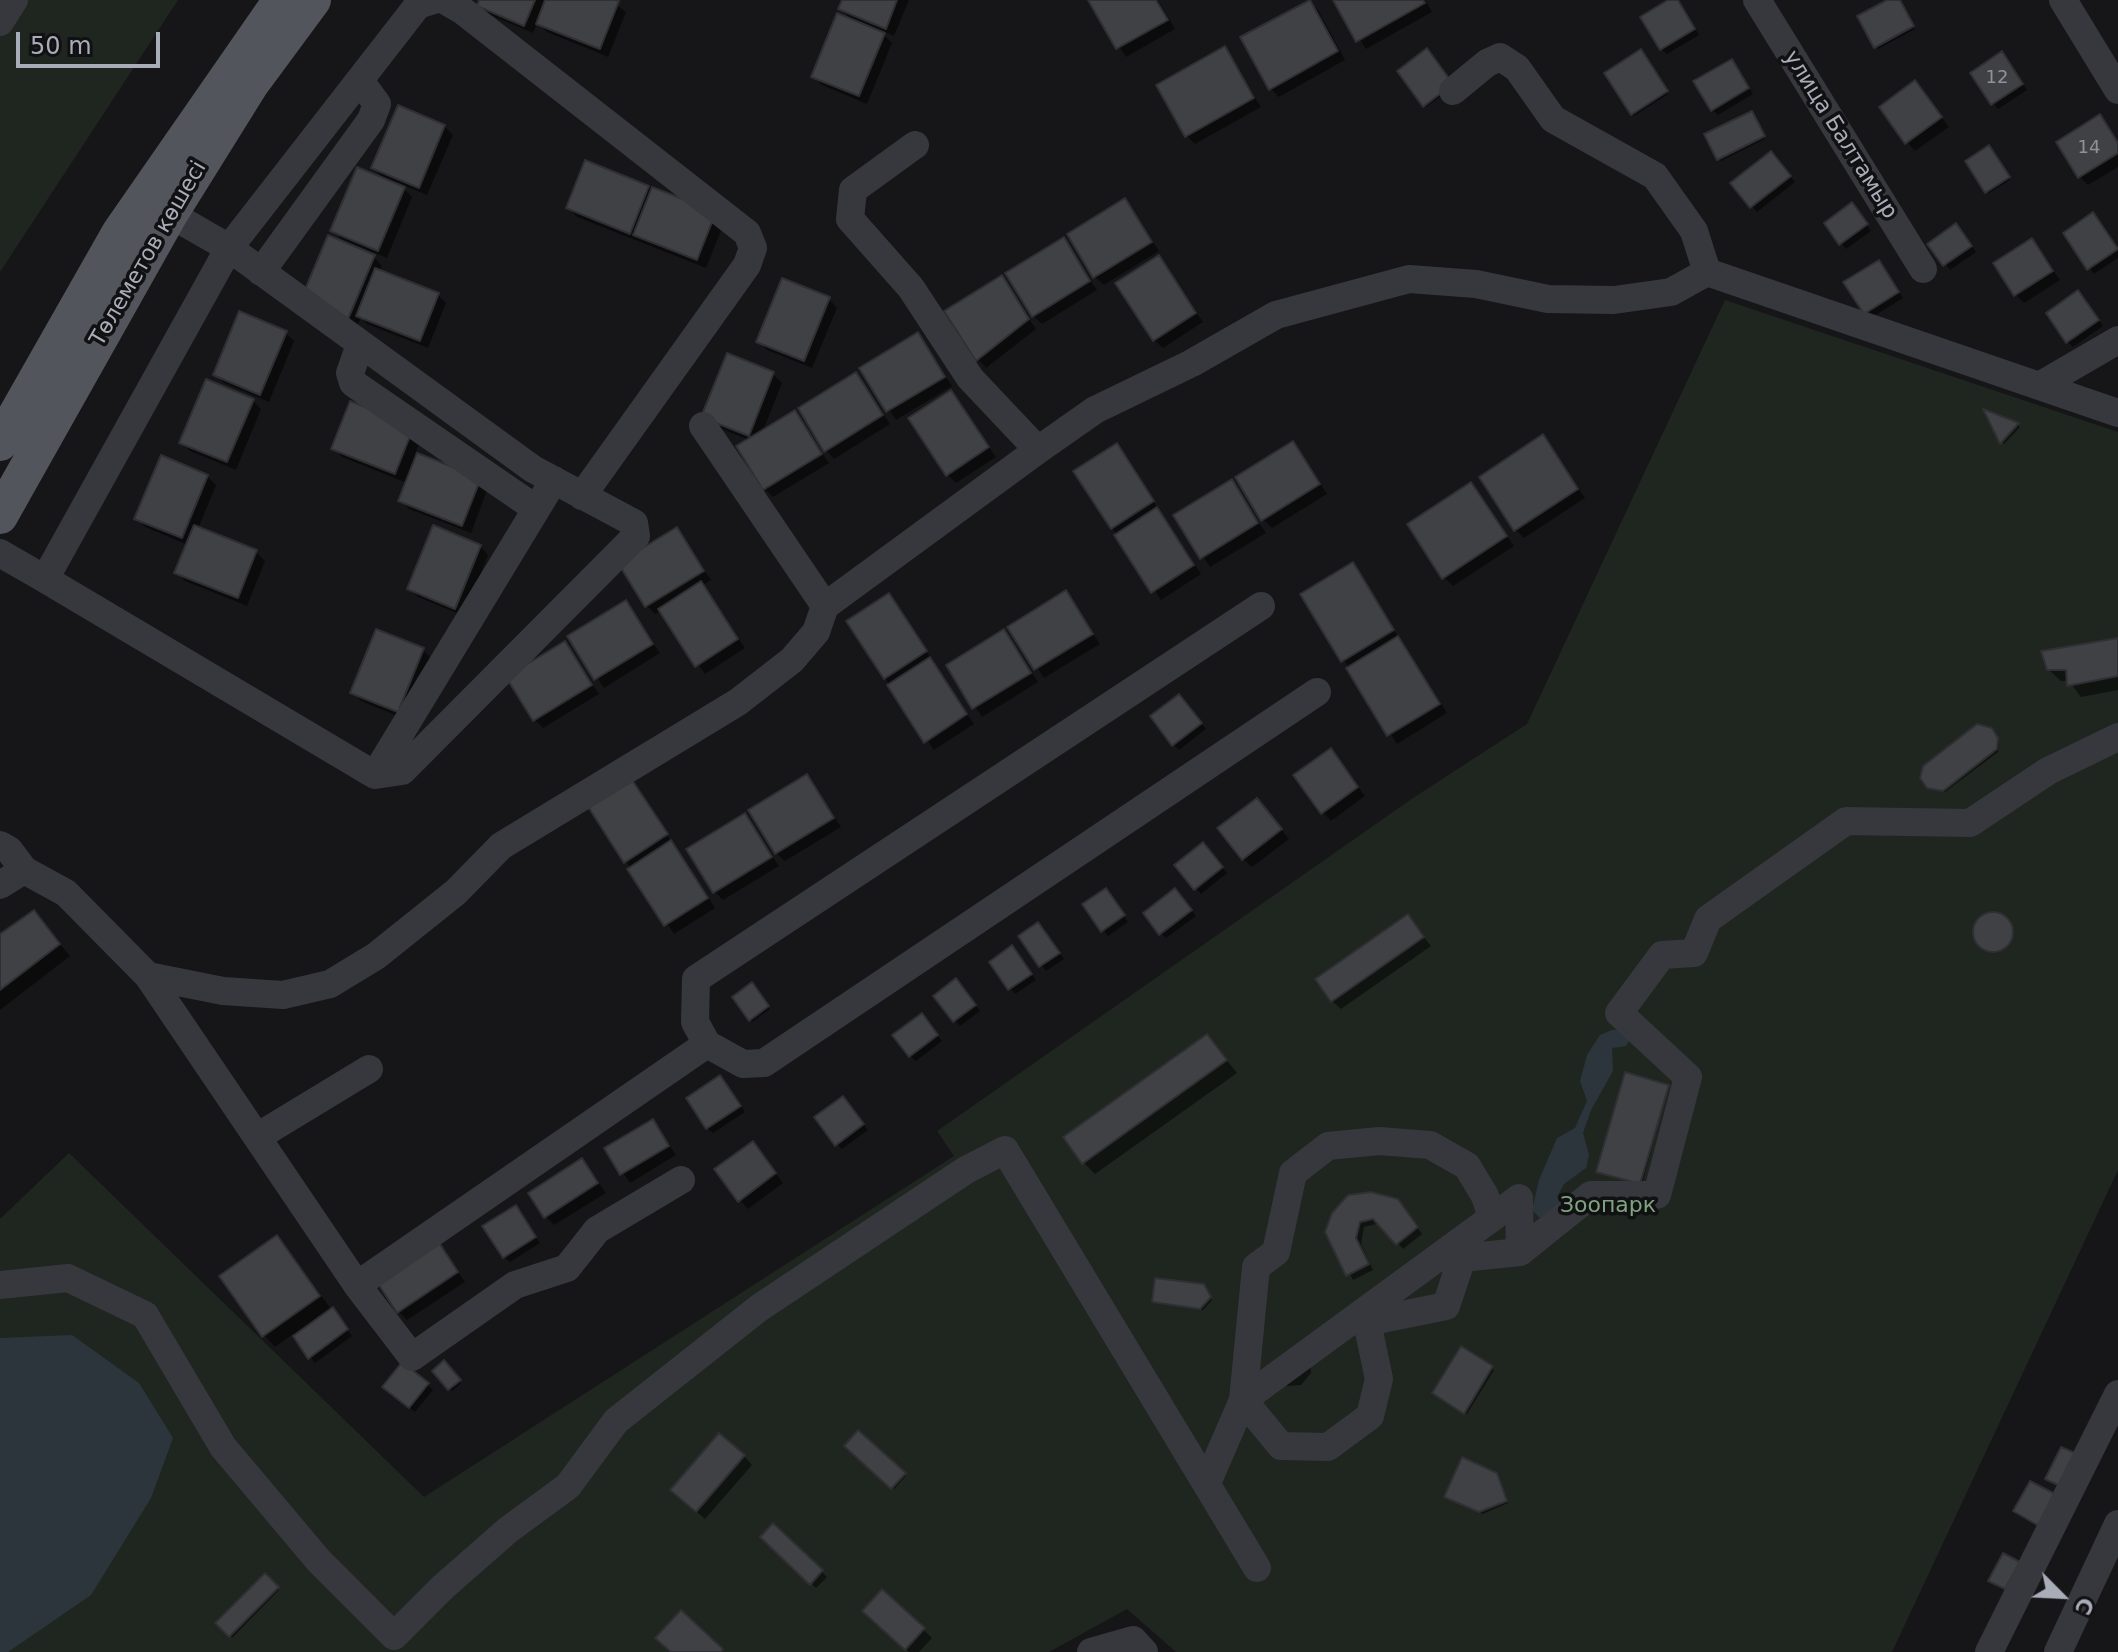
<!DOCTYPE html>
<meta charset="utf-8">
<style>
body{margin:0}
#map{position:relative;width:2118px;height:1652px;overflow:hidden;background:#161618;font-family:"DejaVu Sans",sans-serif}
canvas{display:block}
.north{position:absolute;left:2022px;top:1556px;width:80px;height:80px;-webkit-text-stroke:6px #111113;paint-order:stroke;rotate:114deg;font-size:22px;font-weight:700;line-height:32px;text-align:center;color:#a8adb8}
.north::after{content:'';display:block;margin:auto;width:28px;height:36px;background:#a8adb8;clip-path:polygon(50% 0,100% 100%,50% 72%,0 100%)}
.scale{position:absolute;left:16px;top:32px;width:144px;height:36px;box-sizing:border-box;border:4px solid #a8adb8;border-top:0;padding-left:10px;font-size:24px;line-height:28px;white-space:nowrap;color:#a8adb8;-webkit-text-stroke:6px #111113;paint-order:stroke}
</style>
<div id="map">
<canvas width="2118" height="1652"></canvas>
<div class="north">С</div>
<div class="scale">50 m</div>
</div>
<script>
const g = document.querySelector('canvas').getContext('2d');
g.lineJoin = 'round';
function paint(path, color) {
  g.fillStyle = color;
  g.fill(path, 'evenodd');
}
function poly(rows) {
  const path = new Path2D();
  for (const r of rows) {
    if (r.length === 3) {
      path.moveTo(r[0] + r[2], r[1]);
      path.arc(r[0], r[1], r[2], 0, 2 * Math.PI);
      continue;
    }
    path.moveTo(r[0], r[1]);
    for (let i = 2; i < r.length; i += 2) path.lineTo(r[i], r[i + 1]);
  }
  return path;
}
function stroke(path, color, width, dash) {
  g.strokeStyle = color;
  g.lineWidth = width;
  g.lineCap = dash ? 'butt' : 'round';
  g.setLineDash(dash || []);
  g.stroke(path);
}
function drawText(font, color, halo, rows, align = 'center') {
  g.font = font + ' "DejaVu Sans",sans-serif';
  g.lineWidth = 7;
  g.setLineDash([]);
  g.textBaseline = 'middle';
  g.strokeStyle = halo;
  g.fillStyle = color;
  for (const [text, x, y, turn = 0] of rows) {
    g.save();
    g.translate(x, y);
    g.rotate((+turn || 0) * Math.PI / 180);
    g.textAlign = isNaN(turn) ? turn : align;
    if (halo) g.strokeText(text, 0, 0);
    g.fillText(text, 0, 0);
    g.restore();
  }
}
paint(poly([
 [0,0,178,0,0,272],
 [1725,300,2118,432,2118,1170,1892,1652,1176,1652,1127,1609,1049,1652,0,1652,0,1219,69,1153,424,1497,954,1156,937,1131,1413,798,1527,724]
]), '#1e261f');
paint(poly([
 [1612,1030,1635,1030,1626,1046,1612,1048,1613,1071,1591,1110,1583,1133,1589,1155,1586,1168,1564,1184,1557,1197,1567,1205,1556,1222,1539,1217,1532,1210,1539,1180,1557,1138,1575,1128,1587,1101,1580,1081,1587,1055,1600,1035],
 [72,1335,139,1383,173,1438,151,1498,91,1595,8,1652,0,1652,0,1338]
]), '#2c353c');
paint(poly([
 [481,0,610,0,626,12,608,57,547,32,537,23,533,33,488,14,479,5],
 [844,0,909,0,894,36,879,30,892,43,867,104,822,85,813,77,854,22,840,9],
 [1090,0,1158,0,1175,29,1126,57],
 [1335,0,1425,0,1432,12,1366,49],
 [1672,0,1681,3,1699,35,1667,54,1661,49],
 [1891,0,1899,0,1915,29,1878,49,1860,17],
 [1309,1,1318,10,1345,60,1279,97,1270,88],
 [1225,49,1261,107,1195,144,1187,136],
 [1427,51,1454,87,1426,107,1424,105],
 [1643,54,1668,94,1634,116,1632,114],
 [2007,59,2027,90,1998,109,1973,74],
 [1732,61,1753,94,1718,115,1712,110],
 [1915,83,1949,127,1915,151,1907,142],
 [1754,115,1765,139,1721,161,1719,159],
 [2100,116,2118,141,2118,167,2088,185,2080,177],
 [444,126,453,135,427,195,398,183,412,197,387,258,341,239,333,230,387,182,373,168],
 [1991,150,2010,180,1989,193,1987,191],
 [1776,159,1795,182,1757,212,1733,183],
 [648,187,724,223,706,268,577,217,569,208],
 [1125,200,1159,251,1104,285,1095,277],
 [1854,207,1871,231,1846,249,1841,243],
 [2098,220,2118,249,2118,258,2094,274,2065,234],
 [1961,231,1976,252,1950,270,1930,244],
 [1063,239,1097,290,1042,324,1033,316],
 [2032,241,2060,280,2024,303,2015,294],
 [374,257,382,266,380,272,438,295,446,303,428,348,367,324,361,318,357,326,312,307],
 [1158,258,1203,322,1163,348,1154,340],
 [1878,262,1903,298,1871,318,1846,282],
 [1002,278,1036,329,986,368,978,359],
 [2084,298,2103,326,2073,347,2068,342],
 [829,299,837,308,812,368,767,350,758,341],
 [286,333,294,341,269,402,224,383,215,374],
 [918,335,952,386,896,420,862,369],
 [728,355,773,374,782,383,762,433,795,413,829,463,773,497,765,489,749,440,712,425],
 [856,374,890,424,834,459,826,450],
 [951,392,996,457,956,483,947,474],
 [253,401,261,409,236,470,190,451,182,442],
 [1988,413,2018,425,2020,427,2004,444],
 [422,436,415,454,480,480,488,488,471,533,409,509,400,500,407,483,342,457,334,448],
 [1542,437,1585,498,1524,538,1516,530],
 [1293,443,1327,494,1272,528,1263,519],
 [1117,446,1201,574,1161,600,1112,528],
 [207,476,216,485,198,529,256,552,265,561,247,606,185,581,177,572,188,545,145,527,137,518],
 [1231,482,1266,533,1210,567,1176,516],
 [1471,485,1514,546,1453,586,1444,577],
 [676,530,711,580,703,585,745,648,705,674,661,611,655,614,647,606],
 [480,546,488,555,464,616,418,597,409,589],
 [1352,564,1447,713,1397,744,1303,595],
 [1066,593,1100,644,1044,678,1010,627],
 [889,595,974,724,934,750,885,678],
 [626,603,660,653,604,688,570,637],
 [1004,632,1038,682,982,717,948,666],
 [2118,640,2118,690,2081,697,2069,681,2061,681,2048,669],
 [565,643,599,694,543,728,535,720],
 [423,650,432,659,407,720,361,701,353,692],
 [1185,702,1206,729,1179,750,1174,745],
 [1994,732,1999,742,1998,752,1945,792,1929,787],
 [1330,750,1365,796,1331,821,1323,812],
 [806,777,841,827,785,861,776,853],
 [630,779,715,908,674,934,626,861],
 [1265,809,1289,839,1252,867,1243,859],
 [745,816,779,866,723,900,715,892],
 [1208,850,1227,873,1201,894,1177,865],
 [1111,896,1128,922,1108,936,1103,930],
 [1180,896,1196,916,1166,938,1161,933],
 [33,912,70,956,0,1010,0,936],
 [1994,933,19],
 [1408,917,1431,946,1341,1009,1332,1001],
 [1043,929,1064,959,1046,971,1020,936],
 [1017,953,1036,980,1015,994,991,962],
 [961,986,980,1011,960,1026,936,996],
 [754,987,770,1009,752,1022,734,998],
 [927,1021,942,1041,916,1061,910,1056],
 [1207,1036,1237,1073,1095,1174,1083,1162],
 [725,1083,745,1112,713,1133,707,1128],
 [1668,1086,1642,1185,1601,1173,1598,1171],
 [848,1104,868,1130,842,1149,837,1144],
 [653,1122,676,1155,630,1183,607,1149],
 [753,1144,783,1183,748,1209,740,1200],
 [582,1160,606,1193,554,1225,546,1217],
 [515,1207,540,1243,510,1262,504,1257],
 [1403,1207,1422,1234,1403,1249,1380,1223,1364,1227,1361,1244,1373,1270,1353,1280,1328,1232],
 [276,1237,352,1336,315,1363,293,1334,275,1347,264,1335],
 [438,1244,465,1282,407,1320,399,1312],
 [1205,1288,1212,1300,1203,1310,1154,1302],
 [1462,1349,1494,1370,1467,1414,1436,1395],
 [1310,1356,1311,1373,1301,1385,1287,1386,1276,1378],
 [444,1363,461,1383,452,1391,435,1371],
 [427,1384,433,1390,415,1412,390,1392],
 [858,1433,906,1476,894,1489,846,1446],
 [744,1456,752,1465,705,1519,681,1499],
 [1496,1474,1508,1503,1483,1514,1448,1498],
 [773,1525,827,1577,816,1588,762,1537],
 [265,1576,279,1590,232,1638,218,1623],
 [873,1619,923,1629,932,1638,919,1652,909,1652]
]), '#0007');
const building = poly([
 [479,0,535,0,524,26,477,6,479,0],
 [545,0,615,0,619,1,600,49,536,24,545,0],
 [842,0,897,0,886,29,838,9,842,0],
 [1088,0,1156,0,1168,20,1116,49,1088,0],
 [1310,0,1338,51,1269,90,1240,37,1310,0],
 [1333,0,1423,0,1425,3,1356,42,1333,0],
 [1668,0,1678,0,1695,29,1660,50,1640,17,1668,0],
 [1887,0,1900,0,1914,26,1874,48,1857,16,1887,0],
 [837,13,885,33,859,96,811,77,837,13],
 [1225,46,1254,98,1185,137,1156,85,1225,46],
 [1427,48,1453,84,1423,107,1397,71,1427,48],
 [1641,49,1668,91,1631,115,1604,73,1641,49],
 [2002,51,2023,84,1991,105,1970,73,2002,51],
 [1732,59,1749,88,1711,111,1693,81,1732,59],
 [1915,80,1942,117,1905,144,1879,107,1915,80],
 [398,105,445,125,419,188,371,168,398,105],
 [1752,111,1765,136,1717,160,1704,134,1752,111],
 [2100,114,2118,143,2118,153,2078,178,2056,142,2100,114],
 [1989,145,2010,177,1985,193,1965,161,1989,145],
 [1771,151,1791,176,1750,208,1730,183,1771,151],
 [585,160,649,186,630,234,566,208,585,160],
 [357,167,405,187,378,251,330,231,357,167],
 [652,187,716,212,697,260,633,235,652,187],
 [1125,198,1152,242,1093,278,1067,234,1125,198],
 [1852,202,1868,224,1839,245,1824,223,1852,202],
 [2093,212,2118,249,2087,270,2063,233,2093,212],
 [1956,223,1972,246,1943,266,1927,244,1956,223],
 [328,235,375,255,348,319,301,299,328,235],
 [1064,237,1090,281,1032,317,1005,273,1064,237],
 [2032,238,2053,271,2014,296,1993,263,2032,238],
 [1159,255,1196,313,1153,341,1115,283,1159,255],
 [1879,260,1899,292,1864,314,1843,282,1879,260],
 [375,268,439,293,420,341,356,316,375,268],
 [1002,275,1029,319,976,361,944,311,1002,275],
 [782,278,830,297,804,361,756,342,782,278],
 [2078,290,2099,320,2066,343,2046,313,2078,290],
 [239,311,287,331,260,395,213,375,239,311],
 [918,332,945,377,886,412,859,368,918,332],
 [727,353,774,372,749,436,701,417,727,353],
 [856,372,883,415,824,452,798,408,856,372],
 [206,379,254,399,227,462,179,443,206,379],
 [951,390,989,447,946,476,908,418,951,390],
 [350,401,414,426,395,474,331,449,350,401],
 [1983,409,2019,423,2000,444,1983,409],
 [795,410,822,454,763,490,736,446,795,410],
 [1543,434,1578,489,1514,531,1479,477,1543,434],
 [1293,441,1320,484,1261,521,1235,477,1293,441],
 [1117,443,1154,501,1111,529,1073,471,1117,443],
 [417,453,481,478,462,526,398,501,417,453],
 [161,455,208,475,182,538,134,519,161,455],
 [1232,479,1258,523,1200,559,1173,515,1232,479],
 [1471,482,1507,536,1442,579,1407,524,1471,482],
 [1157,507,1194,565,1151,593,1114,535,1157,507],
 [194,525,257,550,238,598,174,573,194,525],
 [433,525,481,545,455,609,407,589,433,525],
 [677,527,704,571,645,607,618,563,677,527],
 [1353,562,1394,630,1341,662,1300,594,1353,562],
 [701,581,738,639,695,667,658,609,701,581],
 [1066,590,1093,634,1034,670,1007,627,1066,590],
 [889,593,927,651,884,679,846,621,889,593],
 [626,600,653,644,594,680,567,636,626,600],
 [376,629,424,648,398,712,350,693,376,629],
 [1004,629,1031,673,972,709,946,665,1004,629],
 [1398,636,1440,704,1387,736,1346,668,1398,636],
 [2118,638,2118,676,2067,686,2066,670,2047,670,2041,651,2118,638],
 [565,641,592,685,533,721,506,677,565,641],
 [930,657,967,714,924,743,887,685,930,657],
 [1179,694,1202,723,1172,746,1150,716,1179,694],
 [1977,724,1992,728,1998,738,1997,749,1943,791,1927,788,1920,778,1923,766,1977,724],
 [1331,748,1358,787,1321,814,1293,775,1331,748],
 [807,774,834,818,775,854,748,810,807,774],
 [630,777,668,834,624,863,587,805,630,777],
 [1257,798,1282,829,1242,860,1217,828,1257,798],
 [745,813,772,857,713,893,686,849,745,813],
 [671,840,708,898,664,926,627,869,671,840],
 [1203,842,1223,867,1194,890,1174,865,1203,842],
 [1106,888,1125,915,1101,932,1082,904,1106,888],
 [1175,888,1192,910,1159,935,1143,913,1175,888],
 [34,910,60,944,0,990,0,934,34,910],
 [1993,932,20],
 [1408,914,1424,937,1331,1002,1315,979,1408,914],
 [1038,922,1060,953,1039,967,1018,936,1038,922],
 [1012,945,1032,974,1008,990,989,962,1012,945],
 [956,978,976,1005,953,1022,933,996,956,978],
 [752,982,769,1006,749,1021,732,997,752,982],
 [922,1013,938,1035,909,1057,892,1035,922,1013],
 [1207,1034,1227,1060,1082,1164,1063,1137,1207,1034],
 [1625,1072,1669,1085,1640,1184,1596,1172,1625,1072],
 [720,1075,741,1106,706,1129,686,1098,720,1075],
 [843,1096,864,1124,835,1146,814,1117,843,1096],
 [653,1119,669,1146,620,1175,604,1148,653,1119],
 [753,1141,776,1173,738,1202,714,1169,753,1141],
 [582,1158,598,1183,544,1218,528,1193,582,1158],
 [1371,1192,1398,1199,1418,1227,1396,1245,1373,1219,1360,1222,1356,1238,1369,1264,1346,1276,1325,1232,1332,1213,1348,1195,1371,1192],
 [516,1205,536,1237,503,1258,482,1226,516,1205],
 [277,1235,320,1296,262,1337,219,1276,277,1235],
 [438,1241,458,1272,397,1313,377,1282,438,1241],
 [1155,1278,1204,1284,1211,1297,1200,1309,1152,1302,1155,1278],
 [333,1307,348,1329,308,1359,293,1336,333,1307],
 [1461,1346,1493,1366,1464,1414,1432,1393,1461,1346],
 [444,1360,461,1380,448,1390,432,1371,444,1360],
 [402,1362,429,1383,409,1408,382,1387,402,1362],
 [858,1430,906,1473,891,1489,844,1446,858,1430],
 [719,1433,745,1455,696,1512,670,1490,719,1433],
 [2061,1447,2075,1453,2060,1486,2045,1479,2061,1447],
 [1462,1457,1497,1473,1507,1501,1479,1512,1444,1497,1462,1457],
 [2030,1481,2057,1495,2039,1526,2013,1511,2030,1481],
 [773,1523,823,1570,810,1585,760,1537,773,1523],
 [2003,1553,2020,1562,2005,1589,1988,1581,2003,1553],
 [265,1573,279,1587,229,1637,215,1623,265,1573],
 [882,1589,925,1628,905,1650,862,1611,882,1589],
 [681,1610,723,1649,721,1652,671,1652,655,1638,681,1610]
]);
paint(building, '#404145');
stroke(building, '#303034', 2);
stroke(poly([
 [444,0,463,11,747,233,753,248,747,265,582,496],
 [1757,0,1923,269],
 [2063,0,2118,90],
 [0,22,14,0],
 [1453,91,1487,63,1500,57,1517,68,1553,119,1655,176,1694,231,1707,272],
 [915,145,853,190,850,219,911,288,970,378,1038,450],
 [170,214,229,248,418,5,434,0],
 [229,248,533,469,634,523,636,536,402,771,375,775,45,579,229,248],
 [261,272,371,120,377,104,361,82],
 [360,345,350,373,353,383,535,508],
 [2039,386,2118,340],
 [703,426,825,606],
 [0,553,45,579],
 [1261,606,696,979,695,1022,707,1044,743,1064,764,1063,1317,692],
 [375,775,554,480],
 [0,845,9,850,24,870],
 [0,885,24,870,66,893,148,976,357,1285,707,1044],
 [148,976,223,991,283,995,330,984,376,956,456,892,501,846,738,702,792,660,816,632,825,606,1038,450,1095,410,1192,363,1276,315,1409,279,1476,284,1548,299,1614,300,1671,292,1707,272,2118,413],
 [257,1137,369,1069],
 [1520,1252,1591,1195,1657,1195,1688,1077,1619,1013,1662,955,1694,953,1708,919,1846,821,1970,823,2048,771,2118,737],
 [0,1285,68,1278,145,1315,223,1447,319,1561,394,1636,443,1587,508,1530,568,1486,616,1421,759,1308,966,1170,1005,1150,1257,1568],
 [357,1285,412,1357,515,1285,567,1268,597,1230,681,1180],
 [1207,1483,1243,1400,1519,1198,1520,1252,1462,1258,1446,1306,1367,1322,1379,1379,1370,1416,1328,1447,1281,1446,1243,1400,1256,1267,1276,1252,1293,1173,1328,1146,1379,1141,1430,1145,1467,1166,1485,1196,1492,1217],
 [1091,1652,1133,1640,1144,1652],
 [1989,1652,2118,1394],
 [2058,1652,2118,1524]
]), '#37383d', 28);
stroke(poly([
 [0,443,120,232,281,0],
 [0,516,170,214,251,84,313,0]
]), '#53555c', 36);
drawText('18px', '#8e929b', null, [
 ["12",1997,78],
 ["14",2089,148]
]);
drawText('22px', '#a8adb8', '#111113', [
 ["улица Балтамыр",1840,135,58],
 ["Төлеметов көшесі",149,254,-60]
]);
drawText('22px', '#7fa381', '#111113', [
 ["Зоопарк",1608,1206]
]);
</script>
